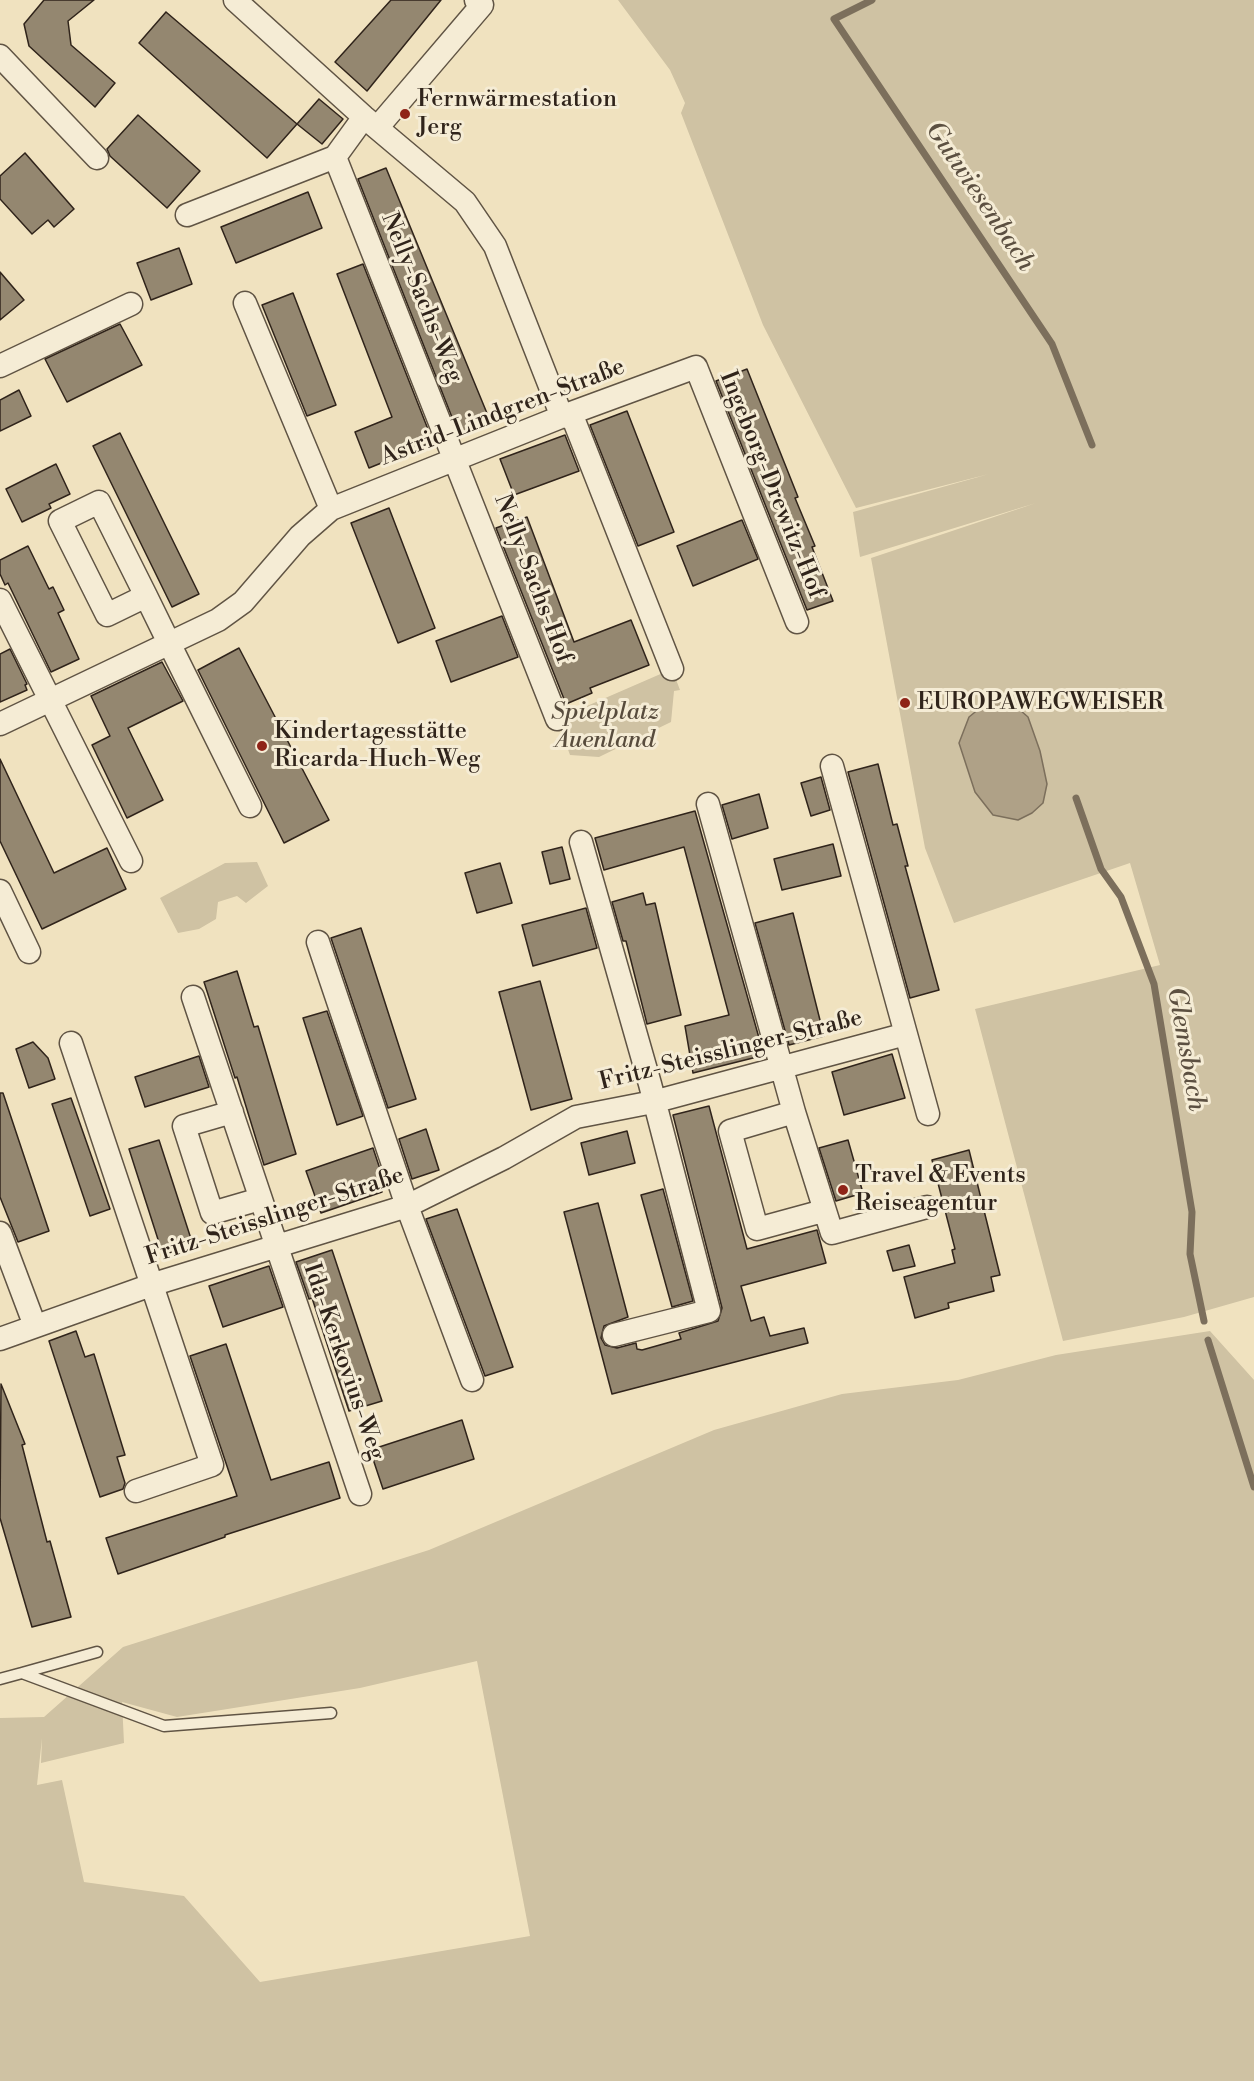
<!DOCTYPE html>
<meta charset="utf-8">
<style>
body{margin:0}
canvas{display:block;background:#f0e2bf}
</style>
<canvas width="1254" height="2081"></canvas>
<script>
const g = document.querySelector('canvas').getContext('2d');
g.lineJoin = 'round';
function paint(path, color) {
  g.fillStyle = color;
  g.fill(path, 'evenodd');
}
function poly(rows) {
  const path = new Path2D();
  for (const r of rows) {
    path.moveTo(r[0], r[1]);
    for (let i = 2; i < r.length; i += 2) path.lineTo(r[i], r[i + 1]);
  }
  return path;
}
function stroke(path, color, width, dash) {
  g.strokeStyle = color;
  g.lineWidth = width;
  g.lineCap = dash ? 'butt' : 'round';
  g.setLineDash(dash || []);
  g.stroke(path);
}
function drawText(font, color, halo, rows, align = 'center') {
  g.font = font + ' "Libre Bodoni",serif';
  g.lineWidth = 6;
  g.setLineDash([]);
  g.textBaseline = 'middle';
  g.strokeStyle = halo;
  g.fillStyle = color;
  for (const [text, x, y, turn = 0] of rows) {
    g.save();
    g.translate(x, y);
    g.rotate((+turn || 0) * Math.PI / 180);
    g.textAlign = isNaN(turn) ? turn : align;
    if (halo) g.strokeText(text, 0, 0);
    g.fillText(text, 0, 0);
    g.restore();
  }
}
paint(poly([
 [618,0,1254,0,1254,1297,1184,1317,1063,1341,975,1009,1160,965,1130,863,954,923,925,848,871,558,1036,503,860,557,853,512,989,474,856,508,763,325,681,113,685,103,670,70],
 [672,669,680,690,674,691,671,722,599,757,570,755,557,719],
 [257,862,268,886,246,903,237,896,218,902,216,919,199,929,178,933,160,898,225,863],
 [1210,1331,1254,1380,1254,2081,0,2081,0,1718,44,1717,123,1647,429,1550,714,1430,842,1394,958,1380,1056,1355],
 [477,1661,530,1936,260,1982,184,1896,84,1882,62,1780,37,1785,42,1738,41,1763,124,1743,122,1702,177,1717,360,1688]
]), '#cfc2a3');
const water = poly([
 [998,702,1012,703,1028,717,1040,751,1047,784,1043,803,1032,813,1018,820,993,815,975,792,959,743,969,717,980,708,998,702]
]);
paint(water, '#afa187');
stroke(water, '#7c6f5c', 1.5);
stroke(poly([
 [872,0,834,19,1052,344,1092,445],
 [1076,798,1101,869,1121,897,1154,984,1192,1212,1190,1254,1204,1321],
 [1208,1340,1254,1487]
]), '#7c6f5c', 7);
const building = poly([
 [44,0,94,0,68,21,71,45,115,83,95,107,29,46,24,24,44,0],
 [391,0,441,0,367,91,335,62,391,0],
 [166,12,297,124,267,158,139,43,166,12],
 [319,99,343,119,322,144,297,124,319,99],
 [138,115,200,171,167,208,110,156,107,149,138,115],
 [25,153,74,209,54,227,48,220,32,234,0,199,0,176,25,153],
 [386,168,491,423,459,435,358,179,386,168],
 [308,192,322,228,236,263,221,227,308,192],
 [179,248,192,284,151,300,137,263,179,248],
 [363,264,433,442,369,468,355,432,392,417,337,274,363,264],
 [0,272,24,300,0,320,0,272],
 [293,293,336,405,307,416,262,305,293,293],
 [120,324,142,365,67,402,45,359,120,324],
 [747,369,798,497,795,498,815,546,812,547,833,601,807,610,716,381,747,369],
 [19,390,31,416,0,431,0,400,19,390],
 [627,411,674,532,638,546,590,425,627,411],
 [120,433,199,594,172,607,93,446,120,433],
 [565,435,579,471,514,495,500,459,565,435],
 [56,464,70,494,49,504,51,508,22,522,6,489,56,464],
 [389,508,435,628,398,643,351,523,389,508],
 [527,517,574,642,631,620,649,665,590,688,592,693,566,704,496,528,527,517],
 [742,520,758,559,693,586,677,546,742,520],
 [28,546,49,589,53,587,64,610,58,613,79,659,51,672,8,583,5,585,0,574,0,560,28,546],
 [502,616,518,657,451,682,436,641,502,616],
 [239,648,329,820,284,843,198,670,239,648],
 [10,649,27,684,25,685,27,690,0,702,0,654,10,649],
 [162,662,183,701,128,728,163,800,127,818,92,745,110,736,91,696,162,662],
 [0,759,54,873,107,848,126,889,42,929,0,841,0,759],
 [878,764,893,825,897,824,908,866,905,866,939,990,910,998,848,772,878,764],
 [821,777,830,810,811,816,801,783,821,777],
 [759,794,768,828,732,839,722,805,759,794],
 [695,811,763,1052,760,1052,761,1056,693,1073,685,1026,729,1015,684,847,604,870,595,838,695,811],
 [833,844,841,876,782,890,774,859,833,844],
 [562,847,570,879,550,884,542,852,562,847],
 [500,863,512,903,477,913,465,873,500,863],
 [643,893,646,905,655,903,681,1015,647,1024,626,941,623,941,612,902,643,893],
 [586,908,597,948,533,966,522,925,586,908],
 [793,913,824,1036,789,1045,755,923,793,913],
 [361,928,416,1099,388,1108,331,938,361,928],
 [237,971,254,1027,258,1026,296,1154,264,1165,237,1077,235,1078,204,982,237,971],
 [540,981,572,1099,531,1110,499,992,540,981],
 [327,1011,363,1116,337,1125,303,1018,327,1011],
 [33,1042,48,1058,55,1079,29,1088,16,1049,33,1042],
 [892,1054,905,1098,844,1115,832,1072,892,1054],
 [199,1056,209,1087,145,1107,135,1077,199,1056],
 [0,1093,3,1093,49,1231,18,1242,0,1197,0,1093],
 [71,1098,110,1209,90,1216,52,1104,71,1098],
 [709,1106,747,1249,817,1230,826,1263,741,1286,751,1321,764,1317,770,1336,804,1328,808,1343,612,1394,564,1212,598,1203,628,1317,604,1326,601,1338,605,1345,617,1348,636,1343,637,1349,642,1350,681,1339,679,1333,718,1321,722,1308,673,1115,709,1106],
 [426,1129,439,1170,412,1179,399,1139,426,1129],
 [627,1131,635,1163,589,1175,581,1143,627,1131],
 [159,1140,193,1245,163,1255,129,1149,159,1140],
 [848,1140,863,1193,836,1201,819,1148,848,1140],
 [373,1148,386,1187,381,1189,382,1192,321,1213,306,1171,373,1148],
 [969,1150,1000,1275,991,1277,994,1291,948,1303,949,1308,915,1318,904,1277,955,1263,952,1250,955,1249,932,1160,969,1150],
 [663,1189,693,1301,672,1307,641,1195,663,1189],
 [457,1209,513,1367,485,1376,426,1219,457,1209],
 [909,1245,915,1266,893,1271,887,1251,909,1245],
 [332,1250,382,1401,349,1411,312,1298,309,1299,296,1262,332,1250],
 [269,1266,283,1307,223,1327,209,1286,269,1266],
 [76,1331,85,1357,94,1354,125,1455,117,1457,125,1483,123,1489,100,1497,49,1341,76,1331],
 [226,1344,271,1480,329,1462,340,1498,225,1535,225,1537,118,1574,106,1538,237,1496,190,1356,226,1344],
 [1,1384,25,1444,22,1445,47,1542,50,1541,71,1617,32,1627,0,1518,1,1384],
 [462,1420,474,1459,383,1489,370,1450,462,1420]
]);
paint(building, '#948770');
stroke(building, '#30241b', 1.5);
const lane = poly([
 [22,1673,97,1652],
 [0,1679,22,1673,164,1726,331,1713]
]);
const street = poly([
 [235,0,364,117,465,202,495,246,562,417],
 [0,56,97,158],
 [364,117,335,157,557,719],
 [377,128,482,5,476,0],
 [187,215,335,157],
 [245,303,331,509],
 [0,366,131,304],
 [571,413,672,669],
 [146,596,107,615,60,521,99,502,146,596,169,643,250,806],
 [0,600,131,861],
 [0,724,218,620,243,602,300,536,331,509,571,413,696,367,797,622],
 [832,766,928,1114],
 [708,804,794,1112,832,1233,927,1207],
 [581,842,650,1084,709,1311,614,1335],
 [0,891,29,952],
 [318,942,407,1206,472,1380],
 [193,997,360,1494],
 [71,1043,212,1465,136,1491],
 [232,1112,184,1126,212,1213,260,1199],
 [794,1112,730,1131,757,1229,823,1211],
 [0,1233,35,1326],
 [0,1339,154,1284,407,1206,504,1158,576,1117,653,1102,906,1034]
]);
stroke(lane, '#605444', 13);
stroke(street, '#605444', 25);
stroke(lane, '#f5ecd5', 10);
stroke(street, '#f5ecd5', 22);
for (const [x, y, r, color] of [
 [405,114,6,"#8f2418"],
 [905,703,6,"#8f2418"],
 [262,746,6,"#8f2418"],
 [843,1190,6,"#8f2418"]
]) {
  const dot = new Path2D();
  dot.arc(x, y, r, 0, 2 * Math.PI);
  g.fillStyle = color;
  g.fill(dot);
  stroke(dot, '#f5ecd5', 2);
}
drawText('24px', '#30241b', '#f5ecd5', [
 ["Fernwärmestation",417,100],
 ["Jerg",417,128],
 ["EUROPAWEGWEISER",917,703],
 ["Kindertagesstätte",274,732],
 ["Ricarda-Huch-Weg",274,760],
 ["Travel & Events",855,1176],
 ["Reiseagentur",855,1204]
], 'left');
drawText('24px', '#30241b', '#f5ecd5', [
 ["Nelly-Sachs-Weg",421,298,68],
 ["Astrid-Lindgren-Straße",503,413,-21],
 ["Ingeborg-Drewitz-Hof",771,485,68],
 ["Nelly-Sachs-Hof",532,579,69],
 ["Fritz-Steisslinger-Straße",731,1051,-14],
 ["Fritz-Steisslinger-Straße",275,1217,-18],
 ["Ida-Kerkovius-Weg",343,1362,71]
]);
drawText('italic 24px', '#584c3d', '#f5ecd5', [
 ["Spielplatz",605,713],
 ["Auenland",605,741]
]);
drawText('italic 26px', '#5c5041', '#f5ecd5', [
 ["Gutwiesenbach",979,197,56],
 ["Glemsbach",1185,1049,80]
]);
</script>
